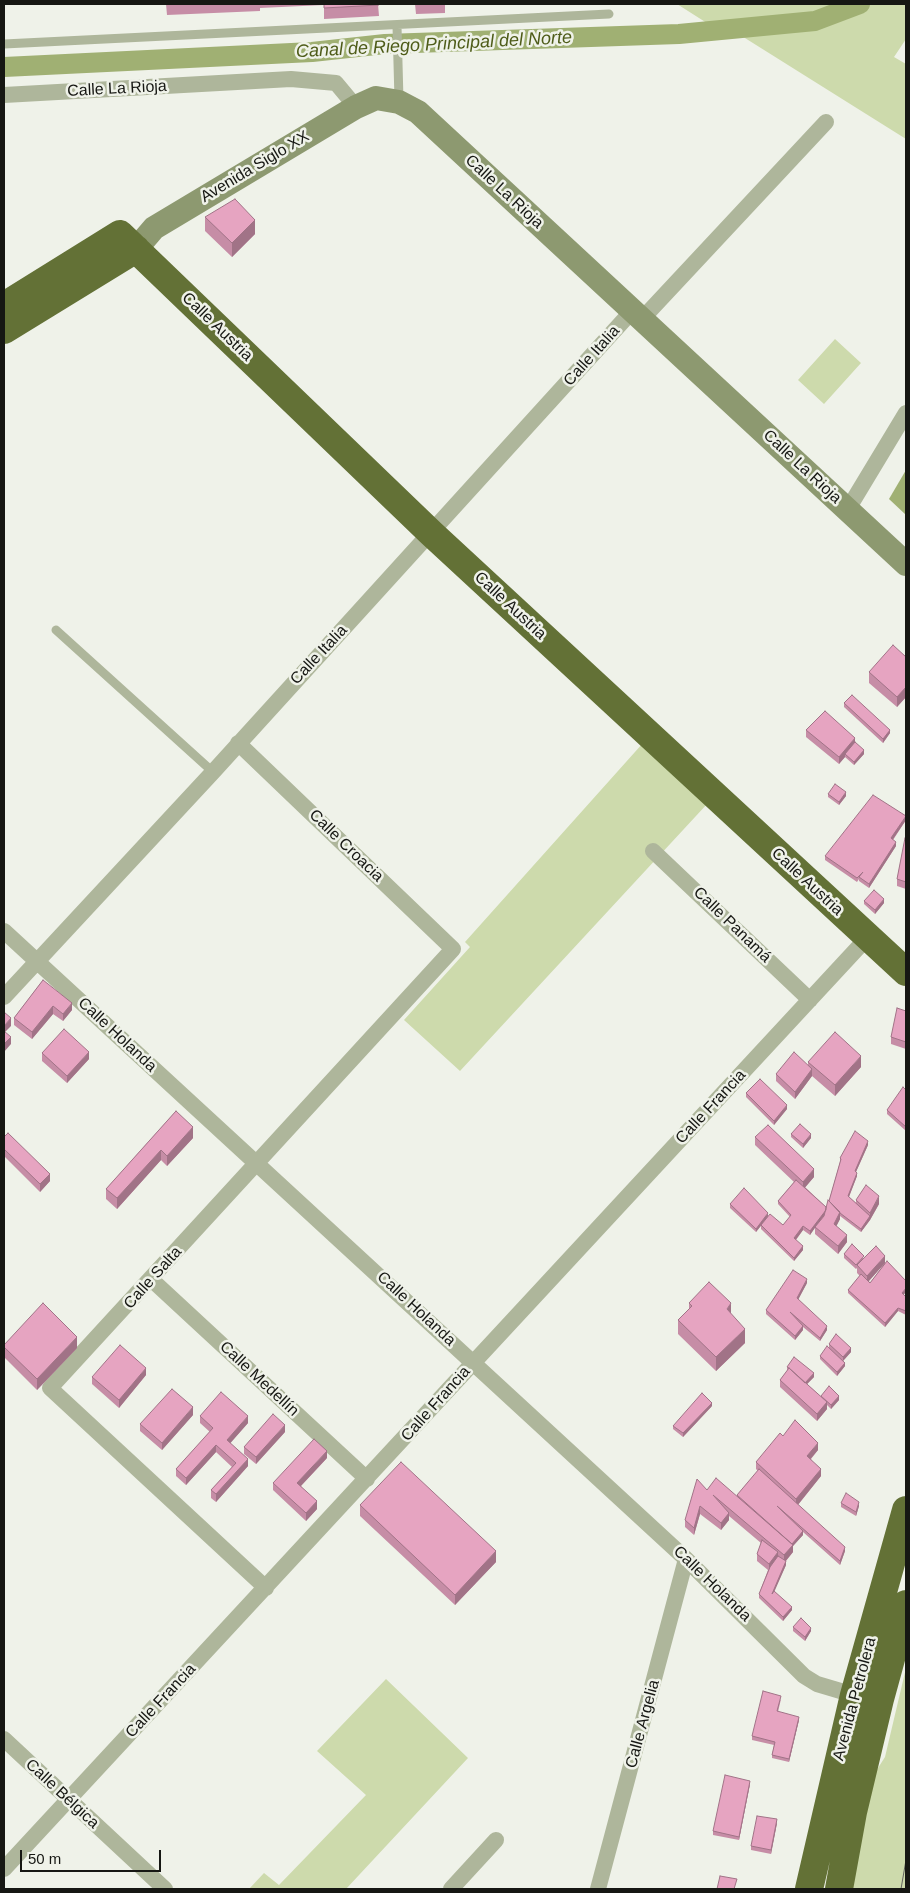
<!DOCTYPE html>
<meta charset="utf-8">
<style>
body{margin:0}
#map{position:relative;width:910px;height:1893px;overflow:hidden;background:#eff2e9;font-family:Arial,sans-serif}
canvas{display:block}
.frame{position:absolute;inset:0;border:5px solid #161713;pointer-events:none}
.scale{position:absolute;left:20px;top:1850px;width:141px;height:22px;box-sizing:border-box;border:2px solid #161713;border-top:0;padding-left:6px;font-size:15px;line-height:18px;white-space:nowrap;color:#161713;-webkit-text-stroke:4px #eff2e9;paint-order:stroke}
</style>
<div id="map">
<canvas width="910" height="1893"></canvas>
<div class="frame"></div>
<div class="scale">50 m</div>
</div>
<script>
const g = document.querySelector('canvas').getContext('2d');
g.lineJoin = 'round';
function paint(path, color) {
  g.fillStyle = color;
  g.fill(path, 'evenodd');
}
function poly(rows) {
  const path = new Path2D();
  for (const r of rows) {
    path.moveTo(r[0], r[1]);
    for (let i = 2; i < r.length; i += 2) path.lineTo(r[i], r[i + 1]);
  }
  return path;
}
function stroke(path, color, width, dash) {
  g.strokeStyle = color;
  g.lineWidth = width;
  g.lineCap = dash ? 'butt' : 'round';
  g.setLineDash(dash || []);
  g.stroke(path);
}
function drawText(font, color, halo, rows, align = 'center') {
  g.font = font + ' Arial,sans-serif';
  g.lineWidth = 5;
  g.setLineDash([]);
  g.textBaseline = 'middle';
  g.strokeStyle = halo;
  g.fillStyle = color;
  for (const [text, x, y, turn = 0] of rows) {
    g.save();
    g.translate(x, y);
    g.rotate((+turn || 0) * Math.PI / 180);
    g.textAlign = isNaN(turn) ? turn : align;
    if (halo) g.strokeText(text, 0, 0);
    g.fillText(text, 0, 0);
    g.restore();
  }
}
paint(poly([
 [677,4,906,4,906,39,894,57,906,64,906,139,721,23,710,25],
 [835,339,861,363,824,404,798,380],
 [643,743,708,803,460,1071,404,1020,470,947,465,942],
 [906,1668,906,1889,848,1889,871,1779,885,1757],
 [386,1679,468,1758,346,1889,249,1889,264,1873,279,1885,366,1795,317,1751]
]), '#cddaac');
paint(poly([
 [906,470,906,515,889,499]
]), '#a0b073');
stroke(poly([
 [4,67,312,52,385,44,679,34,815,21,860,4]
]), '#a0b073', 20);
stroke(poly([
 [397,26,399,100],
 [4,44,609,14],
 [56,630,213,772]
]), '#aeb69b', 9);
stroke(poly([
 [4,95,291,79,336,83,356,107],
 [642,319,826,122],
 [848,509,906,413],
 [238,743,453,949,50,1388,266,1588],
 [653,851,810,1000],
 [4,931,686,1559,804,1676,817,1684,854,1695],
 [4,997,213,772,633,310],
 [152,1280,367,1479],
 [4,1739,165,1889],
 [4,1869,867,938],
 [451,1889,496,1840],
 [598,1889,686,1559]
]), '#aeb69b', 16);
stroke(poly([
 [136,249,154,228,356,107,376,98,399,102,418,112,906,564]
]), '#8d9970', 24);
stroke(poly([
 [4,306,120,234,431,533,906,972],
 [4,330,136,249],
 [809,1889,854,1695,906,1510],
 [839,1889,853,1812,880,1699,906,1604]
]), '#637136', 28);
stroke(poly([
 [901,1889,906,1860]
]), '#61635d', 1);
paint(poly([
 [166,4,378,4,379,16,324,19,324,5,260,8,260,11,167,15],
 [415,4,445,4,445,13,416,14],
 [205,217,255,234,232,257,205,231],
 [906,657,906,697,897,707,869,683,869,672],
 [844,703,890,733,883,743,844,707],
 [806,730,855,742,864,754,854,765,845,757,839,764,806,737],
 [828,794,846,796,839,805,828,797],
 [906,820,893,840,896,846,869,888,859,881,859,879,857,882,825,860,825,856],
 [906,838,906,889,897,886,897,879],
 [864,901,884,903,875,914,864,904],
 [43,980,72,1010,63,1021,53,1014,32,1039,14,1025,14,1018],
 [906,1011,906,1049,891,1044,891,1037],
 [42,1053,89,1059,67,1083,42,1061],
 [808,1062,861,1067,835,1096,812,1076,795,1099,776,1081,776,1074,808,1065],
 [906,1090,906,1131,887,1114,887,1110],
 [746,1093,787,1109,774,1125,746,1097],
 [176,1111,193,1138,167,1166,161,1160,117,1209,106,1199,106,1189],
 [791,1134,811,1138,803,1148,791,1137],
 [4,1137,50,1181,40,1192,4,1156],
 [755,1137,814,1177,805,1187,826,1207,829,1201,840,1162,840,1158,868,1145,856,1172,857,1176,849,1197,856,1203,856,1200,879,1204,870,1220,861,1232,840,1216,840,1219,836,1226,847,1242,838,1254,815,1234,815,1227,810,1235,803,1230,796,1240,803,1250,794,1261,761,1229,761,1226,756,1232,730,1208,730,1204,768,1216,783,1225,790,1217,778,1204,778,1201,794,1182,755,1145],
 [844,1254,885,1263,904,1295,906,1297,906,1315,898,1311,885,1327,848,1293,848,1290,860,1276,857,1273,857,1268,856,1269,844,1258],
 [884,1264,870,1283,869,1281],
 [807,1283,798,1299,827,1330,820,1341,803,1327,803,1330,795,1340,766,1314,766,1310],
 [689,1303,745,1343,716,1371,678,1334,678,1320,689,1310],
 [829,1344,851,1352,843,1361,845,1366,837,1376,820,1359,820,1356,829,1347],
 [4,1345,77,1348,37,1390,4,1357],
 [787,1367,814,1377,807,1384,821,1397,839,1400,831,1409,827,1405,827,1409,817,1421,780,1387,780,1380,787,1371],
 [146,1375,119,1408,92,1384,92,1377],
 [712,1406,683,1437,673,1429,673,1426],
 [193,1415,162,1450,140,1431,140,1424],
 [200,1416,248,1423,230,1443,248,1466,216,1502,211,1498,211,1490,232,1467,216,1452,186,1485,176,1476,176,1469,210,1432,200,1423],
 [285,1432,256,1464,244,1454,244,1447],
 [783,1436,818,1450,811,1459,821,1476,798,1505,845,1551,840,1565,803,1532,803,1535,793,1546,793,1552,786,1561,786,1565,774,1591,792,1610,783,1621,759,1598,759,1594,768,1570,757,1561,757,1554,761,1543,729,1516,729,1520,721,1530,700,1514,694,1535,685,1527,685,1520,707,1490,737,1496,737,1495,758,1471,756,1469,756,1462],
 [327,1458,301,1486,317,1509,306,1521,273,1490,273,1483],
 [841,1503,859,1506,856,1516,841,1507],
 [360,1505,496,1562,455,1605,360,1516],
 [793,1627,811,1631,805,1641,793,1631],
 [781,1699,778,1712,799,1720,789,1762,772,1758,772,1755,774,1745,752,1740,752,1736],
 [750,1784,739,1840,713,1835,713,1831],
 [777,1823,771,1854,751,1850,751,1846]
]), '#c68da6');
paint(poly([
 [255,220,255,234,232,257,232,243],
 [906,687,906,697,897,707,897,697],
 [890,730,890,733,883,743,883,739],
 [855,738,855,745,845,754,845,757,839,764,839,757],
 [864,750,864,754,854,765,854,762],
 [846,792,846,796,839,805,839,802],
 [906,816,906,820,891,842,891,838],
 [896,842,896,846,869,888,869,884],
 [884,899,884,903,875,914,875,910],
 [72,1003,72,1010,63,1021,63,1014],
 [53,1006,53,1014,32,1039,32,1032],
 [11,1018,11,1026,4,1033,4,1026],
 [11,1037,11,1044,4,1052,4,1044],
 [89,1052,89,1059,67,1083,67,1076],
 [861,1056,861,1067,835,1096,835,1085],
 [812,1069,812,1076,795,1099,795,1092],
 [787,1105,787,1109,774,1125,774,1121],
 [193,1127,193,1138,167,1166,167,1156],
 [811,1134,811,1138,803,1148,803,1144],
 [868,1141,868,1145,855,1174,855,1171],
 [161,1150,161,1160,117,1209,117,1198],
 [814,1169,814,1177,803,1190,803,1182],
 [857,1173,857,1176,848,1199,848,1196],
 [50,1174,50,1181,40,1192,40,1184],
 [879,1196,879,1204,870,1220,861,1232,861,1229,870,1216,870,1213],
 [827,1208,827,1211,810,1235,810,1231],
 [840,1212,840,1219,834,1231,834,1224],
 [768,1213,768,1216,756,1232,756,1229],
 [803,1226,803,1230,794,1242,794,1238],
 [847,1235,847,1242,838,1254,838,1246],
 [803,1246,803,1250,794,1261,794,1258],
 [885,1256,885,1263,867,1283,867,1276],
 [807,1279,807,1283,797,1302,797,1298],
 [906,1288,906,1292,902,1297,902,1293],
 [731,1303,731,1317,727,1309],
 [898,1308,898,1311,885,1327,885,1323],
 [803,1326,803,1330,795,1340,795,1336],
 [827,1326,827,1330,820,1341,820,1338],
 [745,1329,745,1343,716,1371,716,1357],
 [77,1337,77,1348,37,1390,37,1379],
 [851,1348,851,1352,843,1361,843,1357],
 [845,1363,845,1366,837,1376,837,1372],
 [146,1368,146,1375,119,1408,119,1400],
 [814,1373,814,1377,805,1386,805,1383],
 [839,1396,839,1400,831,1409,831,1405],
 [827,1402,827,1409,817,1421,817,1414],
 [712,1403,712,1406,683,1437,683,1433],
 [193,1407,193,1415,162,1450,162,1443],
 [248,1416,248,1423,227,1447,227,1440],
 [285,1425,285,1432,256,1464,256,1457],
 [818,1443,818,1450,807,1463,807,1456],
 [216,1445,216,1452,186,1485,186,1478],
 [327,1451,327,1458,297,1490,297,1483],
 [248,1459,248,1466,216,1502,216,1494],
 [821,1469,821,1476,796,1507,796,1499],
 [317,1501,317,1509,306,1521,306,1513],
 [859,1502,859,1506,856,1516,856,1512],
 [700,1506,700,1514,694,1535,694,1528],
 [729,1513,729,1520,721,1530,721,1523],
 [803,1531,803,1535,793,1546,793,1552,784,1563,784,1555,790,1546],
 [845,1547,845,1551,840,1565,840,1561],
 [496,1551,496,1562,455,1605,455,1595],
 [778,1552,778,1560,769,1571,769,1564],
 [786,1561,786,1565,772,1597,772,1594],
 [792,1607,792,1610,783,1621,783,1617],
 [811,1628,811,1631,805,1641,805,1637],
 [799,1717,799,1720,789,1762,789,1759],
 [750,1781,750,1784,739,1840,739,1837],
 [777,1819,777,1823,771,1854,771,1850]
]), '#a17387');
const building = poly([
 [324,4,378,4,379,5,324,8,324,4],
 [235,199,255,220,232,243,205,217,235,199],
 [893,645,906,657,906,687,897,697,869,672,893,645],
 [852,695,890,730,883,739,844,703,852,695],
 [825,711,855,738,839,757,806,730,825,711],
 [855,742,864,750,854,762,845,754,855,742],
 [835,784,846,792,839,802,828,794,835,784],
 [873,795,906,816,891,838,896,842,869,884,859,877,863,872,857,878,825,856,873,795],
 [905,838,906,838,906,882,897,879,905,838],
 [874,890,884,899,875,910,864,901,874,890],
 [43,980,72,1003,63,1014,53,1006,32,1032,14,1018,43,980],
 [897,1008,906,1011,906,1042,891,1037,897,1008],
 [4,1012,11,1018,4,1026,4,1012],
 [64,1029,89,1052,67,1076,42,1053,64,1029],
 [4,1031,11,1037,4,1044,4,1031],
 [835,1032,861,1056,835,1085,808,1062,835,1032],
 [794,1052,812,1069,795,1092,776,1074,794,1052],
 [760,1079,787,1105,774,1121,746,1093,760,1079],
 [903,1087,906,1090,906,1127,887,1110,903,1087],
 [176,1111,193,1127,167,1156,161,1150,117,1198,106,1189,176,1111],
 [800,1124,811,1134,803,1144,791,1134,800,1124],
 [768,1125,814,1169,803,1182,755,1137,768,1125],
 [855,1131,868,1141,855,1171,857,1173,848,1196,870,1216,861,1229,840,1213,829,1201,841,1159,840,1158,855,1131],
 [8,1133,50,1174,40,1184,4,1149,4,1137,8,1133],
 [796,1180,826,1207,826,1210,810,1231,803,1226,794,1238,803,1246,794,1258,761,1225,770,1214,783,1225,791,1215,778,1201,796,1180],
 [866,1185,879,1196,870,1213,856,1200,866,1185],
 [744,1188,768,1213,756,1229,730,1204,744,1188],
 [828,1200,840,1212,834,1224,847,1235,838,1246,815,1227,824,1216,828,1200],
 [852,1244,864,1256,856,1265,844,1254,852,1244],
 [876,1246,885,1256,867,1276,857,1265,876,1246],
 [887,1261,906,1281,906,1288,902,1293,906,1297,906,1311,898,1308,885,1323,848,1290,861,1274,870,1283,887,1261],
 [793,1270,807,1279,797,1298,827,1326,820,1338,790,1312,803,1326,795,1336,766,1310,793,1270],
 [709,1282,731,1303,727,1309,745,1329,716,1357,678,1320,692,1306,689,1303,709,1282],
 [43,1303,77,1337,37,1379,4,1347,4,1345,43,1303],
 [836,1334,851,1348,843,1357,829,1344,836,1334],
 [120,1345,146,1368,119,1400,92,1377,120,1345],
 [827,1346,845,1363,837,1372,820,1356,827,1346],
 [794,1357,814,1373,805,1383,789,1368,787,1367,794,1357],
 [789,1368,827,1402,817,1414,780,1380,789,1368],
 [829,1386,839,1396,831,1405,821,1396,829,1386],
 [172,1389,193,1407,162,1443,140,1424,172,1389],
 [221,1392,248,1416,227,1440,248,1459,216,1494,211,1490,236,1463,216,1445,186,1478,176,1469,213,1428,200,1416,221,1392],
 [702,1393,712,1403,683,1433,673,1426,702,1393],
 [273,1414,285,1425,256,1457,244,1447,273,1414],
 [795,1420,818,1443,807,1456,821,1469,796,1499,756,1462,780,1433,783,1436,795,1420],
 [314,1439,327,1451,297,1483,317,1501,306,1513,273,1483,314,1439],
 [401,1462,496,1551,455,1595,360,1505,401,1462],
 [759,1469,845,1547,840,1561,777,1506,803,1531,792,1544,737,1495,759,1469],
 [716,1478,793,1545,784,1555,713,1495,729,1513,721,1523,700,1506,694,1528,685,1520,697,1479,707,1490,716,1478],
 [846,1493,859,1502,856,1512,841,1503,846,1493],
 [762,1540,778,1552,769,1564,757,1554,762,1540],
 [778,1556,786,1561,772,1594,774,1591,792,1607,783,1617,759,1594,770,1567,778,1556],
 [801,1618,811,1628,805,1637,793,1627,801,1618],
 [763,1691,781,1696,777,1711,799,1717,789,1759,772,1755,775,1742,752,1736,763,1691],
 [725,1775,750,1781,739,1837,713,1831,725,1775],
 [757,1816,777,1819,771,1850,751,1846,757,1816],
 [720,1876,737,1879,734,1889,717,1889,720,1876]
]);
paint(building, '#e6a4c1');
stroke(building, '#a17387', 1);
drawText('16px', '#161713', '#eff2e9', [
 ["Calle La Rioja",117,89,-3],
 ["Avenida Siglo XX",255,167,-31],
 ["Calle La Rioja",504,192,43],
 ["Calle Austria",217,327,44],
 ["Calle Italia",592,356,-48],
 ["Calle La Rioja",802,467,43],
 ["Calle Austria",510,606,43],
 ["Calle Italia",319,655,-47],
 ["Calle Croacia",346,846,44],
 ["Calle Austria",807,882,43],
 ["Calle Panamá",732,925,44],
 ["Calle Holanda",117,1035,43],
 ["Calle Francia",711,1107,-47],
 ["Calle Salta",153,1278,-48],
 ["Calle Holanda",416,1309,43],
 ["Calle Medellín",259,1379,43],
 ["Calle Francia",436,1404,-48],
 ["Calle Holanda",712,1584,44],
 ["Avenida Petrolera",855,1699,-75],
 ["Calle Francia",161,1701,-47],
 ["Calle Argelia",643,1724,-75],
 ["Calle Bélgica",62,1794,43]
]);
drawText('italic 18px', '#4e5c19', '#eff2e9', [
 ["Canal de Riego Principal del Norte",434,45,-3]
]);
</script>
